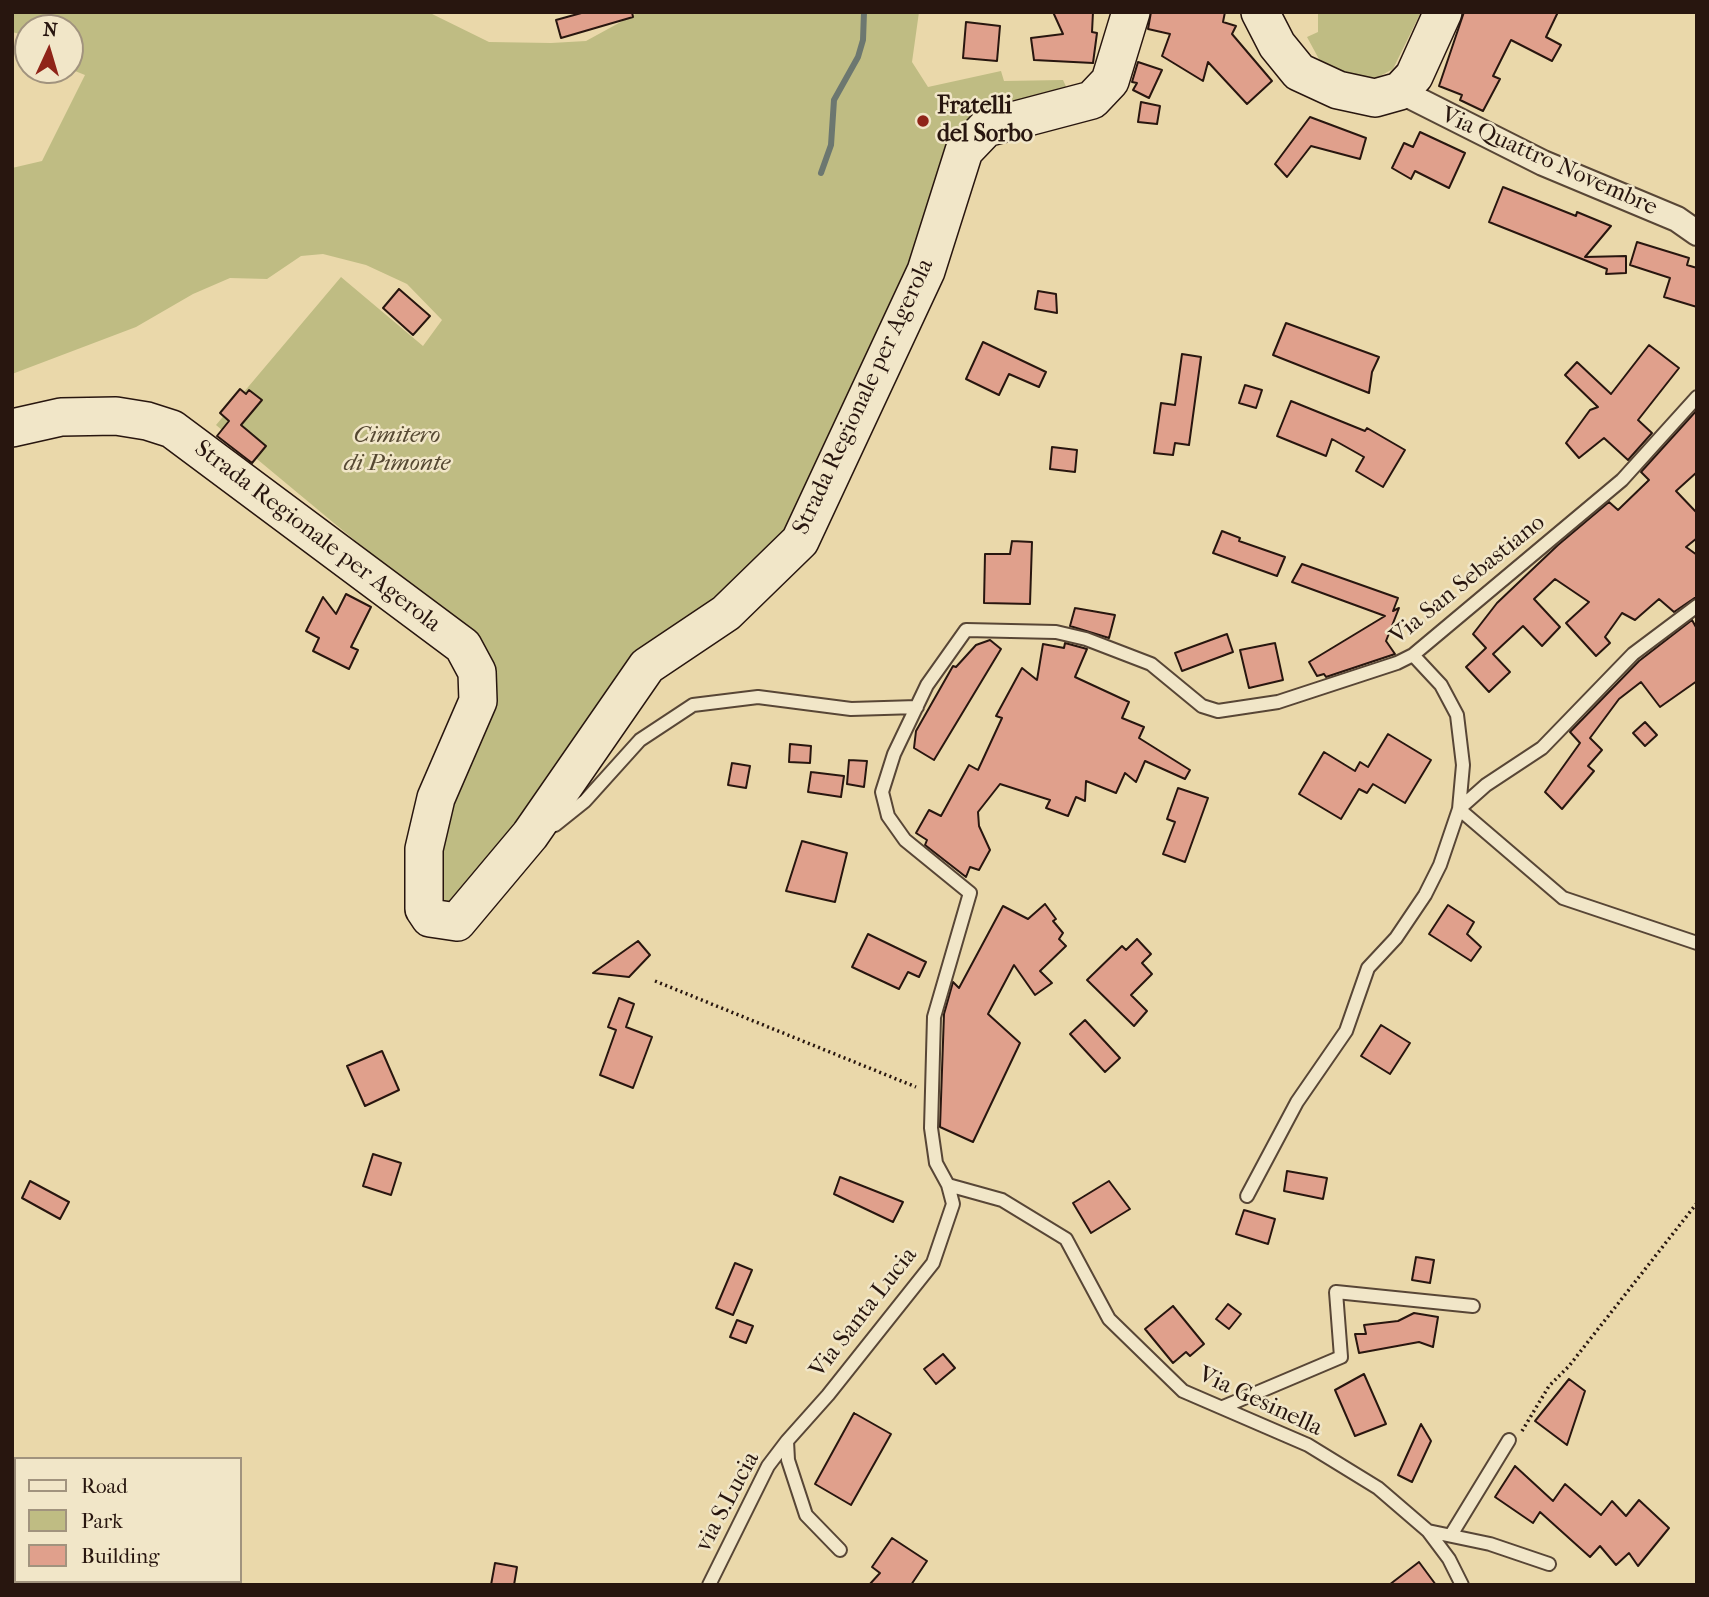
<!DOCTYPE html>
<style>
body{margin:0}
#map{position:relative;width:1709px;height:1597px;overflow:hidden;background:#ead8aa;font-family:"IM FELL French Canon",serif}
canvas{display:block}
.frame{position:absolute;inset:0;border:14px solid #28160f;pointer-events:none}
.legend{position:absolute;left:14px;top:1457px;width:228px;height:126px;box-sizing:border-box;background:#f1e6c8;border:2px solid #a1937e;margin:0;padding:9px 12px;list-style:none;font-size:21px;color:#28160f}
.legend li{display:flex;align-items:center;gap:14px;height:35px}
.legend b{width:35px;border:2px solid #a1937e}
.north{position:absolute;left:14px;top:14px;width:70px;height:70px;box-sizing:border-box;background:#f1e6c8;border:2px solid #a1937e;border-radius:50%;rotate:4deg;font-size:19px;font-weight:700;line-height:28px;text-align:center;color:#28160f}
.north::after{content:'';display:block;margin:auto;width:24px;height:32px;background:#8f2418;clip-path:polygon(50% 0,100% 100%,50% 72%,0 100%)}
</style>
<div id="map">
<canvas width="1709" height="1597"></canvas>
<div class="frame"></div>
<ul class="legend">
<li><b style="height:9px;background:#f1e6c8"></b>Road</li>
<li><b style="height:19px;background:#bfbc83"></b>Park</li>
<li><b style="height:19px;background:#e0a08c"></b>Building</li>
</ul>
<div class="north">N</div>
</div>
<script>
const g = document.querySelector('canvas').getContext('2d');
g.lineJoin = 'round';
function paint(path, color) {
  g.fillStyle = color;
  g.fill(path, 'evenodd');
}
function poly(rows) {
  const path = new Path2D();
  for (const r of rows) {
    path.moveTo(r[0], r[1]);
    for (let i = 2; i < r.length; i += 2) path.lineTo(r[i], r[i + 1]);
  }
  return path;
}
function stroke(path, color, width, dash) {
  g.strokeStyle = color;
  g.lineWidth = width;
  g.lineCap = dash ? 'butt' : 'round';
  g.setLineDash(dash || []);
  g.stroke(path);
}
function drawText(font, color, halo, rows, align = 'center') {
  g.font = font + ' "IM FELL French Canon",serif';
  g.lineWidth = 5;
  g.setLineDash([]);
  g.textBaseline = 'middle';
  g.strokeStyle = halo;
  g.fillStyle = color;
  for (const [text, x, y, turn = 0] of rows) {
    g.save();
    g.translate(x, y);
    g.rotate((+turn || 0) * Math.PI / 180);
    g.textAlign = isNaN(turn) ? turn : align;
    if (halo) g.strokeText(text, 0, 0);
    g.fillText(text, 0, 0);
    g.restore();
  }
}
paint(poly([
 [12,12,428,12,489,42,551,43,586,41,639,12,919,12,912,62,928,87,1001,71,1004,81,1063,80,1069,93,1019,99,986,116,919,265,792,522,460,906,433,904,477,642,216,425,341,277,423,346,442,320,407,284,366,265,323,254,301,256,267,279,230,278,193,294,136,327,12,374,12,168,42,161,85,75,70,69,70,28,28,28,28,36,12,32],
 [1318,12,1421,12,1393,69,1369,82,1339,76,1320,61,1307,37,1318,32]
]), '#bfbc83');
stroke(poly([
 [821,173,831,145,834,100,858,57,863,40,864,12]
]), '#6c7770', 6);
const building = poly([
 [585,12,632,12,633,17,561,38,556,20,585,12],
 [1053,12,1093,12,1092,32,1097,33,1093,63,1034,60,1031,38,1063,34,1053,12],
 [1151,12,1225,12,1223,22,1236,26,1232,34,1272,81,1247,104,1208,62,1203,81,1162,56,1170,34,1148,29,1151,12],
 [1464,12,1558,12,1546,37,1561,45,1552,61,1511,40,1493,76,1500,79,1483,111,1460,100,1462,95,1439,86,1464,12],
 [966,22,1000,26,997,61,963,58,966,22],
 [1138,62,1162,70,1149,98,1133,90,1137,83,1132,82,1138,62],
 [1141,102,1160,106,1157,124,1138,122,1141,102],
 [1310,117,1366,138,1360,159,1311,146,1287,177,1275,164,1310,117],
 [1420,132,1465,153,1449,188,1415,171,1411,179,1392,168,1404,143,1413,147,1420,132],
 [1503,187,1576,216,1577,212,1611,226,1585,257,1626,256,1626,273,1606,274,1607,269,1489,222,1503,187],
 [1637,242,1689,258,1687,265,1697,268,1697,307,1664,297,1670,278,1630,265,1637,242],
 [399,289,430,316,413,335,383,308,399,289],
 [1038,291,1056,294,1057,313,1035,309,1038,291],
 [1286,323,1379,357,1372,372,1369,393,1273,355,1286,323],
 [983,342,1046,372,1039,387,1009,374,999,395,966,379,983,342],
 [1649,345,1679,368,1638,420,1652,433,1628,460,1604,438,1579,458,1566,443,1590,410,1598,407,1565,375,1577,362,1611,394,1649,345],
 [1182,354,1201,357,1189,445,1175,443,1173,455,1154,453,1161,403,1175,405,1182,354],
 [1245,385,1262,390,1256,408,1239,403,1245,385],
 [240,389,246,394,249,390,262,400,241,425,266,446,252,463,217,436,229,421,220,413,240,389],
 [1291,401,1365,431,1367,428,1405,450,1383,487,1356,471,1364,457,1332,439,1326,456,1277,436,1291,401],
 [1697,410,1697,472,1676,491,1697,513,1697,538,1686,547,1697,555,1696,597,1674,612,1659,599,1635,620,1622,613,1605,637,1610,643,1596,656,1566,623,1589,602,1555,579,1534,599,1560,627,1542,646,1523,626,1493,654,1510,672,1489,692,1466,667,1486,648,1473,634,1497,603,1558,545,1609,502,1618,510,1649,480,1641,472,1697,410],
 [1052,447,1077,450,1075,472,1050,469,1052,447],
 [1222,531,1240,538,1239,541,1285,557,1277,576,1213,553,1222,531],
 [1012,541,1032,542,1030,604,984,603,985,554,1010,554,1012,541],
 [1302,564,1398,598,1393,611,1399,608,1386,641,1395,654,1326,677,1324,674,1317,676,1309,662,1385,616,1292,582,1302,564],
 [346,594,371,607,351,647,358,650,349,669,313,651,319,638,306,631,323,597,336,614,346,594],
 [1075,608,1115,615,1109,638,1070,626,1075,608],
 [1692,620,1697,629,1697,681,1660,707,1641,682,1619,699,1590,738,1602,750,1588,766,1594,771,1562,809,1545,792,1580,743,1570,732,1639,661,1692,620],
 [1227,634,1233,652,1182,671,1175,653,1227,634],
 [990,640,1001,649,934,760,914,748,916,731,953,666,956,667,976,645,990,640],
 [1065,643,1087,649,1075,677,1129,702,1122,718,1144,727,1139,738,1190,770,1185,779,1145,761,1136,782,1125,773,1116,793,1086,781,1085,801,1076,797,1068,816,1046,808,1050,800,1000,784,978,812,979,826,990,850,979,870,970,867,966,877,925,845,927,840,916,833,929,810,941,816,969,765,978,770,1002,718,996,716,1022,668,1037,680,1043,644,1064,648,1065,643],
 [1275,643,1283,680,1249,688,1240,650,1275,643],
 [1645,722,1657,735,1645,746,1633,733,1645,722],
 [1388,734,1431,760,1405,803,1373,784,1367,793,1359,789,1341,819,1299,794,1324,752,1355,771,1360,762,1368,767,1388,734],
 [790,744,811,746,810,763,789,762,790,744],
 [849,760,867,761,864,787,847,784,849,760],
 [732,763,750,766,746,788,728,785,732,763],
 [811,772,844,776,841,797,808,792,811,772],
 [1178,788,1208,798,1185,862,1163,854,1175,822,1167,819,1178,788],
 [802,841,847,853,835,902,786,891,802,841],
 [1045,904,1056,919,1053,921,1063,933,1059,939,1066,946,1040,971,1052,983,1035,995,1014,965,988,1014,1020,1043,973,1142,940,1127,944,1014,953,982,959,988,1003,906,1028,919,1045,904],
 [1448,905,1474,922,1467,934,1481,947,1471,961,1429,934,1448,905],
 [868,934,926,962,919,977,908,972,899,989,852,967,868,934],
 [1137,939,1151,954,1142,963,1152,974,1131,995,1147,1011,1134,1026,1087,980,1122,946,1126,950,1137,939],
 [638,941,650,955,629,977,593,973,638,941],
 [619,998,634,1004,626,1027,652,1037,633,1088,600,1075,616,1030,608,1027,619,998],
 [1085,1020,1120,1058,1105,1072,1070,1034,1085,1020],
 [1381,1025,1410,1043,1390,1074,1361,1056,1381,1025],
 [382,1051,399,1090,365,1106,347,1066,382,1051],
 [373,1154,401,1163,391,1195,363,1186,373,1154],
 [1287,1171,1327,1178,1323,1199,1284,1191,1287,1171],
 [840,1177,903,1202,893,1222,834,1194,840,1177],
 [30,1181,69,1202,60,1219,22,1198,30,1181],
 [1109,1181,1130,1209,1091,1233,1073,1203,1109,1181],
 [1244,1210,1275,1219,1268,1244,1236,1234,1244,1210],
 [1416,1257,1434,1260,1430,1283,1412,1280,1416,1257],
 [735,1263,752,1270,733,1315,716,1308,735,1263],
 [1228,1304,1241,1314,1229,1329,1216,1319,1228,1304],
 [1173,1306,1204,1344,1190,1356,1186,1352,1173,1363,1145,1329,1173,1306],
 [1414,1313,1438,1317,1433,1347,1419,1342,1359,1353,1355,1334,1366,1334,1364,1325,1398,1321,1414,1313],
 [737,1320,753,1326,746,1343,730,1337,737,1320],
 [943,1354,955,1368,936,1384,924,1369,943,1354],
 [1364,1374,1386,1424,1355,1436,1335,1390,1364,1374],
 [1569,1379,1585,1391,1567,1445,1535,1421,1569,1379],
 [854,1413,891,1434,851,1505,815,1484,854,1413],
 [1421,1424,1431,1441,1412,1482,1398,1475,1421,1424],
 [1515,1466,1553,1501,1565,1484,1601,1515,1612,1501,1626,1516,1639,1500,1669,1528,1638,1566,1629,1553,1616,1565,1600,1546,1590,1557,1540,1512,1533,1523,1495,1497,1515,1466],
 [892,1538,927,1561,911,1585,869,1585,880,1573,872,1567,892,1538],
 [1419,1562,1436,1585,1389,1585,1419,1562],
 [495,1563,517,1567,514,1585,491,1585,495,1563]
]);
paint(building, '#e0a08c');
stroke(building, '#28160f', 2);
const service = poly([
 [1459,809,1486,785,1542,748,1633,654,1697,606],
 [1459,809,1563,898,1697,943],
 [555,825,585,801,640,740,693,705,758,697,851,709,917,707],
 [948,1185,1002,1200,1066,1239,1109,1319,1183,1391,1308,1445,1378,1488,1428,1531,1449,1559,1462,1585],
 [1247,1196,1297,1102,1346,1031,1368,968,1396,938,1425,895,1440,865,1459,809,1463,765,1457,715,1441,685,1413,655],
 [1223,1407,1341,1357,1336,1292,1473,1306],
 [1428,1531,1490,1544,1549,1564],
 [1451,1535,1509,1440],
 [840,1550,806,1515,788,1460,787,1441,828,1395,933,1263,953,1204,948,1185,936,1163,931,1128,934,1017,970,893,905,840,888,816,882,792,894,754,927,685,966,630,1056,632,1086,639,1151,664,1202,706,1218,711,1278,702,1397,663,1413,655,1622,480,1697,397],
 [709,1585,768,1466,787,1441]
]);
const minor = poly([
 [1400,91,1543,163,1677,219,1697,233]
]);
const secondary = poly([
 [1260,12,1277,45,1299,72,1338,90,1375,98,1400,91,1414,76,1443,12],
 [12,428,61,417,116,416,147,421,172,429,463,646,477,672,478,701,436,798,424,849,424,909,430,918,457,922,530,835,647,666,726,613,800,541,926,271,964,151,986,128,1092,100,1110,81,1131,12]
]);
stroke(service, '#584636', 16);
stroke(minor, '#584636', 28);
stroke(secondary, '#28160f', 40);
stroke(poly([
 [655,981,916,1087],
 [1522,1431,1549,1386,1569,1366,1697,1203]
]), '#28160f', 3.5, [2, 3.5]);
stroke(service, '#f1e6c8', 12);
stroke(minor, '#f1e6c8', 24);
stroke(secondary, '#f1e6c8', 37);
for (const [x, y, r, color] of [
 [923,121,7,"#8f2418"]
]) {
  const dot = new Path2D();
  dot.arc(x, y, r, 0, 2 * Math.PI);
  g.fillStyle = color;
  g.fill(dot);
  stroke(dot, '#f1e6c8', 2.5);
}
drawText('bold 24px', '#28160f', '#f1e6c8', [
 ["Fratelli",937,107],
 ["del Sorbo",937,135]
], 'left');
drawText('24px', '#28160f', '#f1e6c8', [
 ["Via Quattro Novembre",1549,162,24],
 ["Strada Regionale per Agerola",864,397,-65],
 ["Strada Regionale per Agerola",317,537,37],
 ["Via San Sebastiano",1468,580,-39],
 ["Via Santa Lucia",864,1313,-52],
 ["Via Gesinella",1260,1402,25],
 ["via S.Lucia",728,1502,-62]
]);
drawText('italic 24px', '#554832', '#f1e6c8', [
 ["Cimitero",397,436],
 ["di Pimonte",397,464]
]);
</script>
